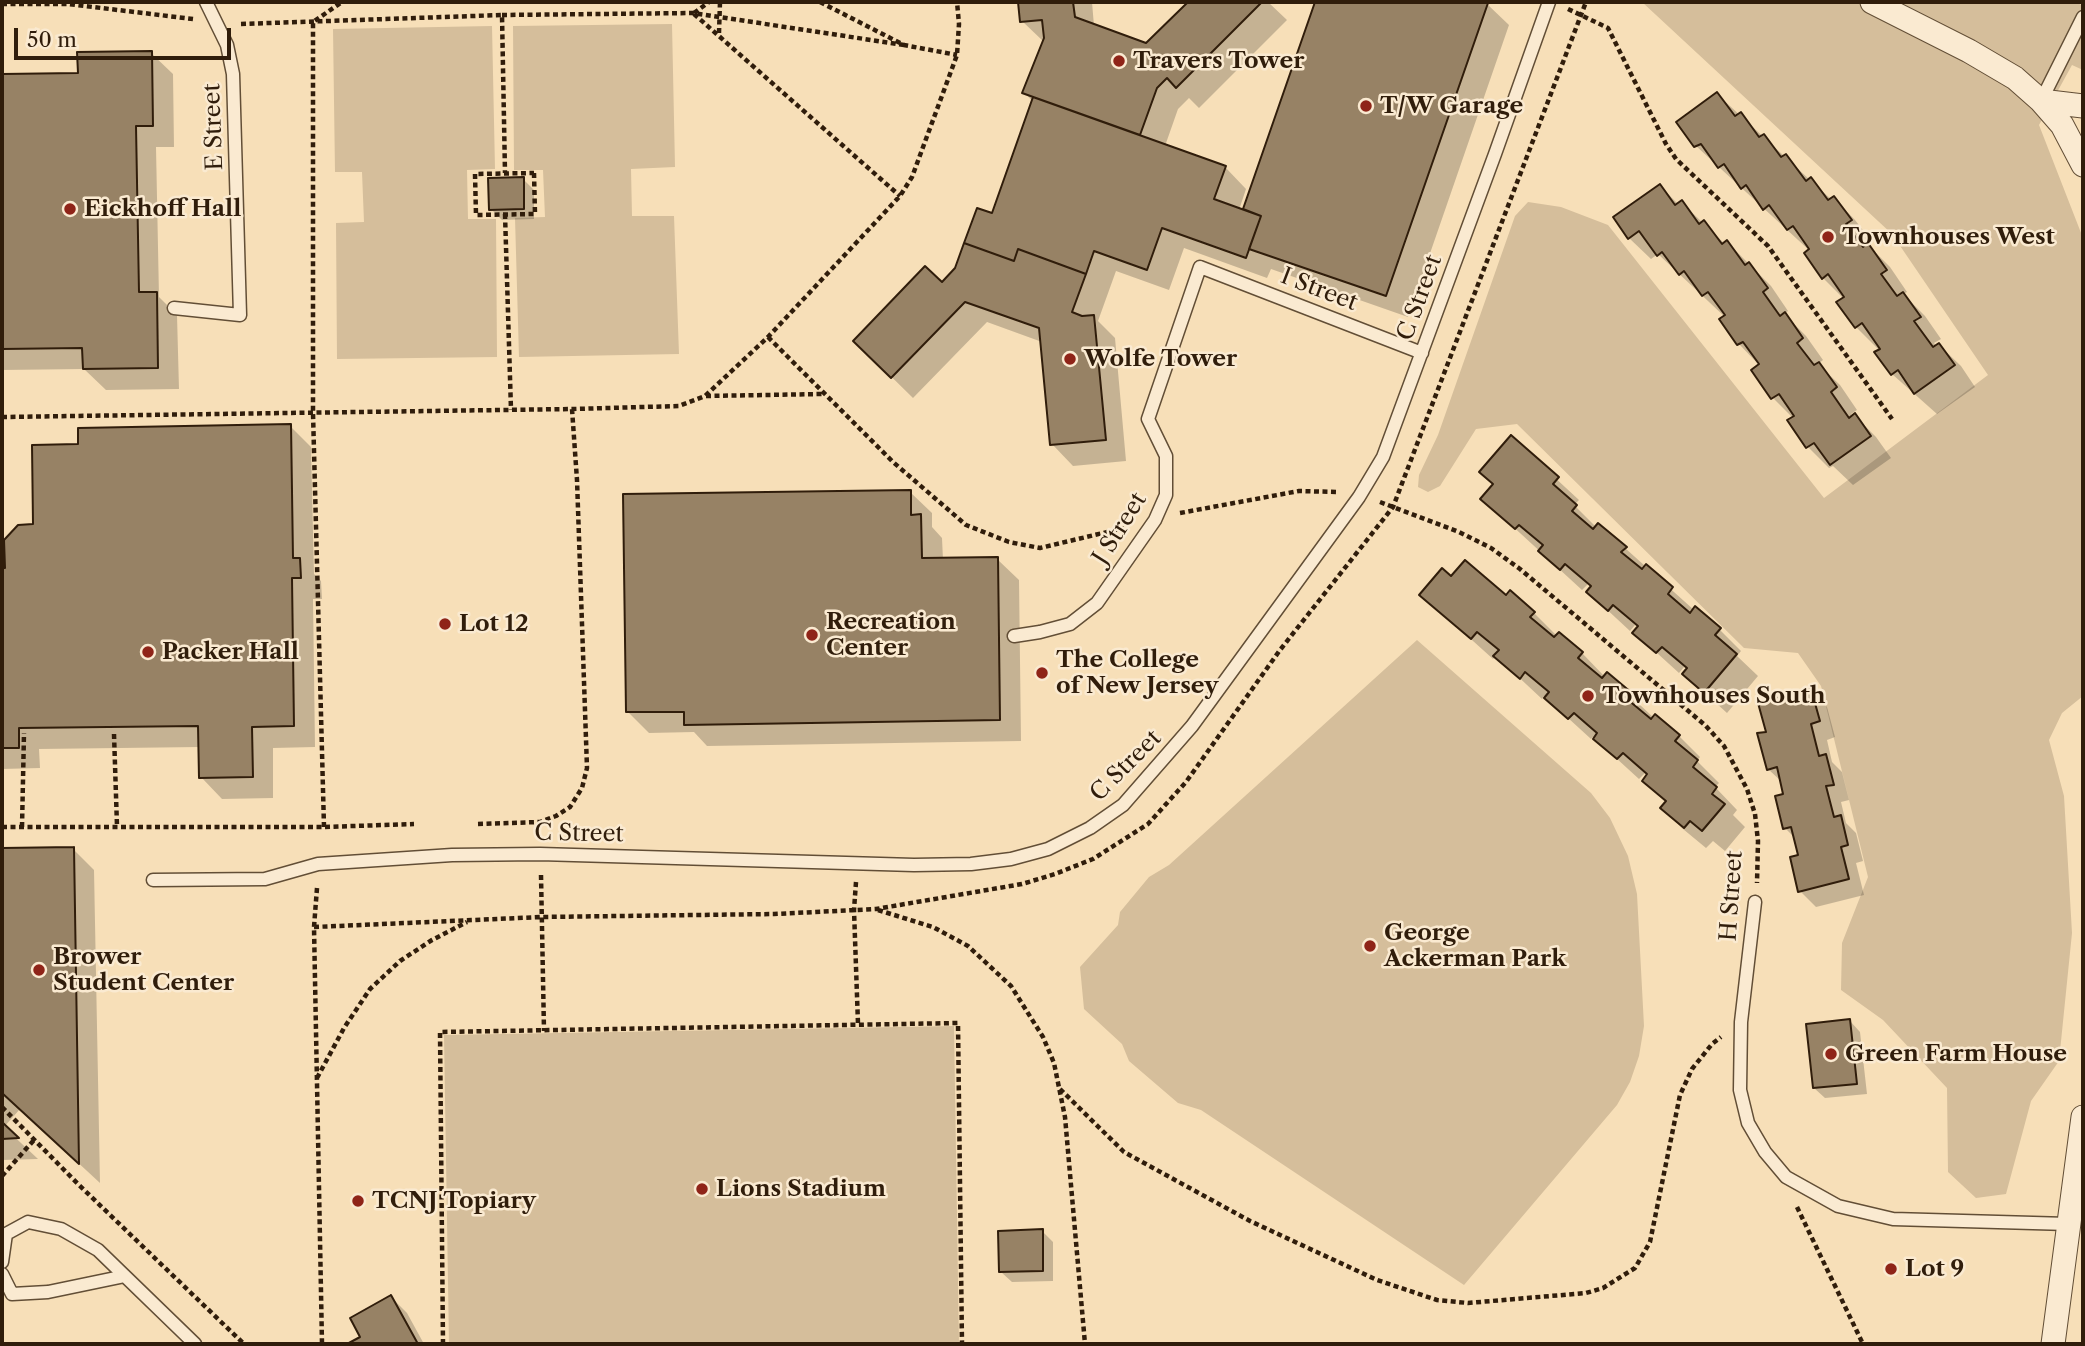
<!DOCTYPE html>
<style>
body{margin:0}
#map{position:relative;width:2085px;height:1346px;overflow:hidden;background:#f7dfb8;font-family:"Libre Caslon Text",serif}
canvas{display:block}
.frame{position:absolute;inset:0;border:4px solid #301d0b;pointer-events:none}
.scale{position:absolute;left:14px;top:28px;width:217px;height:32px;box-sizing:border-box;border:4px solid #301d0b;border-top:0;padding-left:9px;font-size:21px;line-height:24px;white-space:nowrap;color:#301d0b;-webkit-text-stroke:5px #faead1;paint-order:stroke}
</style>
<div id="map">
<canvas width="2085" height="1346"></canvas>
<div class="frame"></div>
<div class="scale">50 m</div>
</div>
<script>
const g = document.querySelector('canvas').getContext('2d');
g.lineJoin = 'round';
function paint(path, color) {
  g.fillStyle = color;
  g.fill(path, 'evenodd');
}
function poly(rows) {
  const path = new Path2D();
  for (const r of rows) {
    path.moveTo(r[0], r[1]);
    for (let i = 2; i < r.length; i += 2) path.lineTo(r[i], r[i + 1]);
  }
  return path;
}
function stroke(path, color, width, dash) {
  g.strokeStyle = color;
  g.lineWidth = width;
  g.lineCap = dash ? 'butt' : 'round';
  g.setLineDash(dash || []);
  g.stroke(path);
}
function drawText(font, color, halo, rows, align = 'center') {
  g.font = font + ' "Libre Caslon Text",serif';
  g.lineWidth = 5;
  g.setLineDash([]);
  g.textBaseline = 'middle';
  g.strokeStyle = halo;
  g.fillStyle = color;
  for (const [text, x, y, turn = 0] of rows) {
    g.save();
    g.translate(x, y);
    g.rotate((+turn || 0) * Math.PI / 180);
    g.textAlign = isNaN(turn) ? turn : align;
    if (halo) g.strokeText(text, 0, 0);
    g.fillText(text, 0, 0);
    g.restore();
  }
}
paint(poly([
 [1642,2,2076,2,2083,6,2083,70,2072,65,2039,125,2083,238,2083,696,2062,713,2049,740,2064,796,2072,933,2059,1061,2031,1101,2006,1194,1976,1198,1948,1172,1947,1088,1883,1020,1841,990,1842,943,1868,877,1821,686,1798,653,1744,648,1517,424,1476,429,1440,486,1428,492,1418,487,1419,475,1438,435,1515,216,1528,202,1561,207,1608,225,1824,498,1988,375,1892,234],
 [672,24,675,167,631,169,632,216,674,216,679,354,519,357,515,218,545,217,543,170,514,170,513,26],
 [492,26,495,169,467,170,468,219,496,219,497,357,337,359,336,223,364,222,362,172,335,172,333,29],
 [1417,640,1591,793,1610,818,1628,856,1637,894,1644,1026,1639,1056,1630,1082,1617,1105,1464,1285,1201,1110,1178,1103,1129,1061,1122,1044,1084,1009,1080,967,1118,925,1120,912,1149,877,1169,865],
 [954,1026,959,1344,449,1344,444,1035]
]), '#d5be9b');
paint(poly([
 [1020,2,1092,2,1094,26,1147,45,1190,2,1268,2,1287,20,1199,108,1189,98,1178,109,1165,146,1225,167,1246,189,1239,210,1244,212,1317,2,1481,2,1487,4,1509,25,1408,317,1271,269,1267,278,1184,248,1169,290,1116,271,1098,321,1115,338,1126,461,1073,466,1052,444,1042,342,987,322,913,398,855,341,942,285,957,269,993,215,1033,102,1025,93,1044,42,1022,21],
 [151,53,173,74,174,147,156,147,159,297,177,315,179,389,106,390,84,369,2,370,2,76,79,74],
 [1717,94,1810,180,1832,200,1834,198,1855,220,1872,242,1868,245,1890,267,1907,292,1903,294,1925,316,1941,339,1934,343,1937,347,1939,345,1961,366,1975,387,1937,414,1892,374,1880,351,1856,327,1839,302,1844,299,1823,278,1810,251,1695,145],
 [523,179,534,190,534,219,502,220,491,209],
 [1660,186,1679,205,1682,203,1725,244,1727,242,1771,286,1788,311,1784,314,1806,336,1823,360,1818,364,1840,385,1857,410,1851,414,1853,417,1855,416,1876,437,1891,458,1853,485,1833,466,1829,468,1808,447,1793,418,1773,398,1753,370,1760,366,1739,344,1721,319,1725,317,1658,254,1651,259,1629,238],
 [290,426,311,447,314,574,321,581,322,599,313,599,315,747,273,748,273,798,222,799,201,777,200,747,39,749,40,768,2,769,2,570,6,570,34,526,80,445],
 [1511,437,1579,500,1574,505,1596,527,1625,548,1694,610,1719,629,1741,651,1737,656,1758,676,1727,713,1684,674,1688,670,1684,667,1679,673,1635,633,1639,628,1635,625,1630,631,1588,592,1592,588,1588,584,1582,590,1483,499,1494,485],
 [910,492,932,513,932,527,942,538,943,560,997,559,1019,580,1021,741,707,746,694,732,649,733,628,712],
 [1452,578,1506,597,1534,613,1557,636,1582,653,1605,677,1607,674,1654,718,1655,716,1679,736,1700,757,1697,761,1719,783,1715,787,1737,810,1733,815,1745,827,1725,851,1713,841,1706,848,1683,829,1662,808,1666,803,1644,780,1648,775,1645,773,1639,779,1593,737,1591,739,1544,696,1542,699,1496,656,1493,659,1422,595],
 [1811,691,1827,707,1835,737,1827,740,1832,762,1842,772,1849,800,1841,802,1846,823,1856,833,1863,861,1856,863,1864,895,1816,907,1800,891,1800,856,1796,839,1785,828,1785,795,1783,783,1768,769,1768,733],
 [73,849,94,870,100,1183,20,1109,4,1127,38,1159,2,1160,2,850],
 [1850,1021,1860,1032,1867,1094,1825,1098,1814,1088],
 [1042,1231,1053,1242,1053,1281,1012,1282,1001,1272],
 [391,1297,407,1313,424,1344,351,1344,362,1338]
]), '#0003');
const building = poly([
 [1018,2,1073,2,1075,17,1146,43,1188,2,1262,2,1176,88,1167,78,1157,88,1140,135,1022,93,1044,38,1042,20,1020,22,1018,2],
 [1315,2,1488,3,1386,296,1249,249,1261,216,1243,209,1315,2],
 [152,51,153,126,136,126,139,292,157,292,158,368,83,369,82,348,2,349,2,74,78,73,77,52,152,51],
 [1717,92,1735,116,1741,112,1759,137,1764,134,1781,157,1786,154,1806,181,1811,177,1828,200,1834,196,1852,220,1846,224,1863,247,1868,243,1887,270,1881,274,1897,296,1903,292,1921,317,1914,321,1933,347,1939,343,1955,365,1914,394,1898,370,1891,375,1874,352,1880,349,1862,323,1855,328,1836,302,1844,297,1828,274,1822,279,1804,253,1809,249,1793,226,1787,230,1769,205,1763,210,1746,185,1741,189,1724,164,1718,168,1701,144,1694,147,1676,122,1717,92],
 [1033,97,1226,166,1214,199,1261,216,1246,258,1162,228,1147,270,1094,251,1086,274,1018,249,1014,261,964,243,977,208,992,213,1033,97],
 [524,177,524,209,489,210,488,178,524,177],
 [1660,184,1675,205,1682,200,1699,224,1704,220,1722,244,1727,240,1745,265,1749,262,1768,288,1763,292,1780,316,1785,312,1803,338,1797,343,1814,365,1819,362,1837,387,1831,392,1849,418,1855,413,1871,436,1830,465,1814,443,1806,448,1787,420,1794,416,1779,394,1771,399,1751,370,1759,364,1743,342,1737,345,1719,319,1725,315,1708,292,1702,296,1684,271,1679,275,1662,252,1657,256,1639,231,1628,239,1613,217,1660,184],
 [964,243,1014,261,1018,249,1086,274,1072,312,1082,316,1094,315,1106,440,1050,445,1039,328,965,302,891,378,853,341,925,266,942,282,955,268,964,243],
 [291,424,293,558,300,558,301,578,292,578,294,726,252,727,253,777,199,778,198,726,19,728,19,748,2,748,2,568,5,568,4,540,18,525,33,524,32,445,78,444,78,428,291,424],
 [1511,435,1559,477,1553,484,1577,505,1572,511,1593,529,1598,523,1627,547,1621,552,1642,569,1646,564,1673,587,1668,594,1690,613,1695,606,1721,628,1715,635,1737,654,1704,693,1682,674,1687,668,1662,647,1656,653,1632,633,1638,626,1613,605,1608,611,1586,592,1591,586,1565,564,1560,570,1538,551,1543,545,1519,525,1515,529,1480,499,1493,484,1479,472,1511,435],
 [911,490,911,515,921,514,922,558,998,557,1000,720,684,725,684,712,626,712,623,494,911,490],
 [1465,560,1506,595,1510,590,1535,612,1530,617,1554,637,1559,632,1583,652,1578,658,1602,678,1607,672,1632,693,1627,699,1651,719,1655,714,1680,735,1675,741,1698,760,1693,767,1717,787,1712,794,1725,804,1702,831,1690,821,1684,828,1660,808,1666,801,1642,781,1647,774,1623,753,1617,759,1593,739,1597,733,1574,713,1568,719,1544,698,1549,692,1525,672,1520,679,1493,656,1499,650,1477,632,1471,639,1419,595,1442,568,1451,576,1465,560],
 [1811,689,1820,721,1811,724,1819,756,1826,754,1834,785,1826,786,1834,817,1841,815,1848,845,1841,847,1849,879,1798,892,1790,857,1798,855,1791,827,1783,829,1775,796,1783,794,1777,767,1767,770,1757,733,1766,732,1758,703,1811,689],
 [74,847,79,1164,2,1093,2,848,74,847],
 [1850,1019,1857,1084,1813,1088,1806,1024,1850,1019],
 [2,1122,19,1138,2,1139,2,1122],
 [1043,1229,1043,1271,999,1272,998,1231,1043,1229],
 [391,1295,418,1344,347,1344,360,1337,350,1318,391,1295]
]);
paint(building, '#978265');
stroke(building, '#301d0b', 2);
const lane = poly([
 [2041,101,2083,17],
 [174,308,240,315,233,74,227,45,206,2],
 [1014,636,1040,632,1070,624,1097,603,1155,520,1166,495,1166,456,1148,419,1200,267,1422,353],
 [153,880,265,879,318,864,452,855,540,854,914,865,971,864,1011,859,1048,849,1090,828,1123,805,1192,726,1359,497,1383,457,1495,154,1549,2],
 [1755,902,1741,1022,1740,1090,1748,1123,1765,1152,1786,1177,1838,1206,1893,1219,2068,1224],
 [2,1262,6,1234,28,1222,61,1229,98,1250,195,1344],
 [2,1274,12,1294,48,1292,125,1276]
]);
const street = poly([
 [1872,2,1969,51,2015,78,2041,101,2062,125,2083,165],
 [2041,101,2083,106],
 [2053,1344,2083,1117]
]);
stroke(lane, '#624e36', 15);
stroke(street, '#624e36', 25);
stroke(poly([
 [820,2,904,45,957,55],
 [2,4,68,4,193,19],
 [1568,9,1608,28,1666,144,1676,159,1768,246,1892,419],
 [694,13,709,2],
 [694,14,900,196],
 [502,15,693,13,904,45],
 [241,24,502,15,505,173],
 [719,33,720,2],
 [534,173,535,214,476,215,475,174,534,173],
 [505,214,511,410],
 [768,337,893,462,966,525,1009,542,1040,548,1124,528],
 [706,396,823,394],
 [2,417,572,409,679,406,705,396,768,337,900,196,912,177,957,55,959,24,957,2],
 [1380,502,1459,532,1491,548,1520,569,1705,725,1724,746,1747,789,1755,814,1758,841,1757,883],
 [1180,513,1299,491,1337,492],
 [114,734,117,826],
 [478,824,540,822,556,816,570,807,582,788,587,768,577,480,572,409],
 [2,827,324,827,414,824],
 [22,827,24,733],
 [324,827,313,413,313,22,342,2],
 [541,875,544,1031],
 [856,882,854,910,858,1024],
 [317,888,314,927,322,1344],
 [878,910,933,927,968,946,1011,986,1043,1037,1054,1063,1065,1117,1085,1344],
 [314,927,541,917,774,914,876,909,1022,884,1055,874,1093,859,1148,824,1186,782,1280,650,1393,507,1586,2],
 [317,1078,344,1028,370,989,400,961,432,940,467,922],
 [1060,1089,1124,1152,1250,1221,1377,1280,1437,1300,1468,1303,1586,1293,1603,1288,1635,1268,1650,1242,1680,1095,1692,1069,1712,1044,1721,1037],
 [2,1107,79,1185,244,1344],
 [2,1176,34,1140],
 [1797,1207,1863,1344],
 [443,1344,440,1032,958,1023,962,1344]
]), '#301d0b', 4.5, [5, 3.5]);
stroke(lane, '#faead1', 12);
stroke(street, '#faead1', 23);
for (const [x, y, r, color] of [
 [1119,61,7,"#8f2418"],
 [1366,106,7,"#8f2418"],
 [70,209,7,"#8f2418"],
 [1828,237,7,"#8f2418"],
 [1070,359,7,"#8f2418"],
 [445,624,7,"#8f2418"],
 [812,635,7,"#8f2418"],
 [148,652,7,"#8f2418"],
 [1042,673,7,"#8f2418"],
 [1588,696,7,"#8f2418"],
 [1370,946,7,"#8f2418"],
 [39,970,7,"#8f2418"],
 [1831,1054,7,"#8f2418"],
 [702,1189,7,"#8f2418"],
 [358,1201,7,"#8f2418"],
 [1891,1269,7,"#8f2418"]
]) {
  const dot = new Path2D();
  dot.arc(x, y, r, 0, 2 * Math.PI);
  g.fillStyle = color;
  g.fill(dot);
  stroke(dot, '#faead1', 2.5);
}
drawText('bold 23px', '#301d0b', '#faead1', [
 ["Travers Tower",1133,61],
 ["T/W Garage",1380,106],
 ["Eickhoff Hall",84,209],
 ["Townhouses West",1842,237],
 ["Wolfe Tower",1084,359],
 ["Recreation",826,622],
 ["Center",826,648],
 ["Lot 12",459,624],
 ["Packer Hall",162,652],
 ["The College",1056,660],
 ["of New Jersey",1056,686],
 ["Townhouses South",1602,696],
 ["George",1384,933],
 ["Ackerman Park",1384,959],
 ["Brower",53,957],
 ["Student Center",53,983],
 ["Green Farm House",1845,1054],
 ["Lions Stadium",716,1189],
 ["TCNJ Topiary",372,1201],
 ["Lot 9",1905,1269]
], 'left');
drawText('23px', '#301d0b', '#faead1', [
 ["E Street",214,127,-92],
 ["I Street",1319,290,21],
 ["C Street",1420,298,-70],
 ["J Street",1120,529,-58],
 ["C Street",1126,766,-45],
 ["C Street",579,834,1],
 ["H Street",1732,896,-86]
]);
</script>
